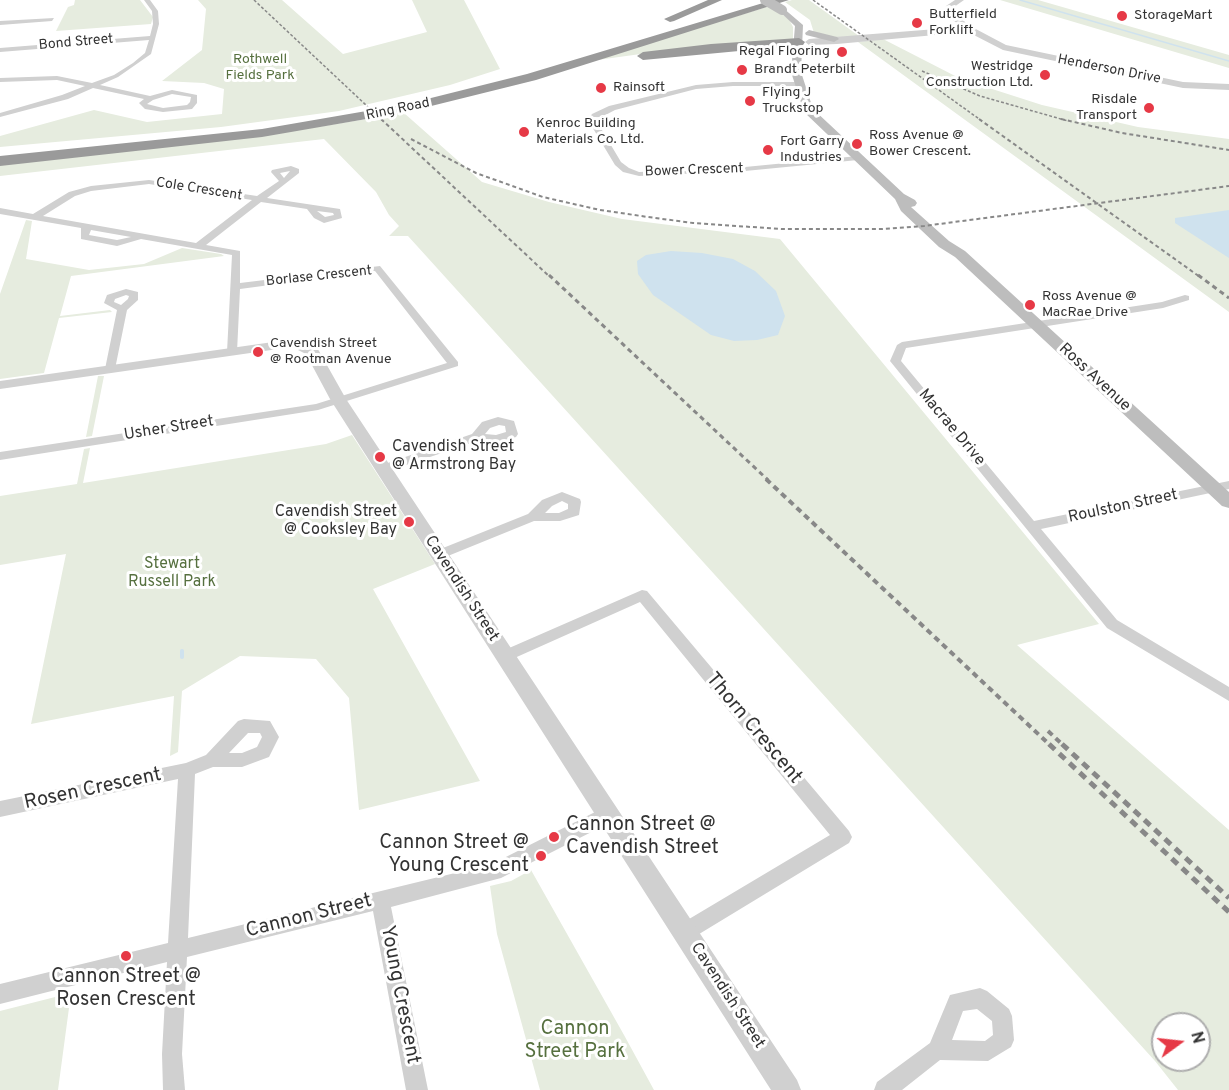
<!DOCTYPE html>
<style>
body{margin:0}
#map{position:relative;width:1229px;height:1090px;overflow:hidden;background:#fff;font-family:Overpass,sans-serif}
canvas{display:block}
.north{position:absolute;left:1151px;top:1012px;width:60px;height:60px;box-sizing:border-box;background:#fff;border:2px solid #adadad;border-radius:50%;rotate:75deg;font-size:16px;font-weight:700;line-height:24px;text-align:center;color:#333}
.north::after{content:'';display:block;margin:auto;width:21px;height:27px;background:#e63946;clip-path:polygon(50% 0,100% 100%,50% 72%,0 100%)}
</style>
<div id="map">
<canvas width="1229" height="1090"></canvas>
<div class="north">N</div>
</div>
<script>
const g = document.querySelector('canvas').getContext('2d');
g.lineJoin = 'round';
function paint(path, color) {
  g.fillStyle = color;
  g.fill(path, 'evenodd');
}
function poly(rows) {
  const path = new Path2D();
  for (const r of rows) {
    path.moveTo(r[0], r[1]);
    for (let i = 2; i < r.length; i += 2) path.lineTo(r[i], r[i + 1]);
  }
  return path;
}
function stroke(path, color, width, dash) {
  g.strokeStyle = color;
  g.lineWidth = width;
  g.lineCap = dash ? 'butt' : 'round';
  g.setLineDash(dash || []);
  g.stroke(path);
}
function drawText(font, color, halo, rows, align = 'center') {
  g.font = font + ' Overpass,sans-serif';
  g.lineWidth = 6;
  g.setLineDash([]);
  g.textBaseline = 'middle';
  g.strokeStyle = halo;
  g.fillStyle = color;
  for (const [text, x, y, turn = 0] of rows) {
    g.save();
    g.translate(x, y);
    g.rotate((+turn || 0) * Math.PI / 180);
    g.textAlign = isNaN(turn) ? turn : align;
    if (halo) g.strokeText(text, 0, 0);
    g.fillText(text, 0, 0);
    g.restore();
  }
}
paint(poly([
 [75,0,140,0,153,17,151,24,56,31,68,7,74,5],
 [198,0,282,0,343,54,427,32,412,0,464,0,500,69,450,85,339,111,221,127,0,147,0,136,94,110,147,122,222,114,224,89,204,83,162,81,202,50,206,9],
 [792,0,809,0,859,36,838,38,814,33,810,20,785,2],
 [1000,0,1038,0,1229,55,1229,68],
 [770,6,789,19,793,27,793,41,648,53,590,61],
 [883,39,961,79,1042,105,1138,127,1229,139,1229,312,858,42],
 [404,113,482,182,549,202,622,219,780,239,1099,624,1017,645,1229,830,1229,1090,1178,1090,1155,1061,408,236,389,236,399,226,389,215,376,192,324,139,0,176,0,165,255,137],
 [1163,1024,1199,1024,1199,1060,1163,1060],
 [26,220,32,221,26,259,89,270,144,264,182,248,221,254,224,256,71,276,60,316,110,310,112,312,59,318,44,373,0,379,0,294],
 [98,376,104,376,92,436,86,437],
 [352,435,435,564,373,589,480,781,359,810,349,698,316,659,240,656,182,691,178,752,170,756,174,696,31,724,66,554,0,565,0,496,77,484,84,449,90,448,83,483,326,444],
 [531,870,624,1035,654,1090,540,1090,497,934,490,886,511,881],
 [71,993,58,1090,0,1090,0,1011]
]), '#e6ecdf');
paint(poly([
 [1229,210,1229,258,1175,223,1175,218],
 [671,251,702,253,733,259,755,271,776,291,785,316,778,335,757,340,734,341,711,335,653,295,638,274,637,261,646,255]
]), '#cfe2ee');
stroke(poly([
 [1020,0,1229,61]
]), '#cfe2ee', 1.5);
stroke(poly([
 [182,651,182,657]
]), '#cfe2ee', 4);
paint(poly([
 [144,0,150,0,158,11,159,24,151,54,118,77,100,85,150,96,172,90,197,95,197,103,192,109,163,112,145,109,139,103,144,99,93,88,68,99,0,117,0,113,62,95,85,86,57,80,0,82,0,78,57,76,92,83,114,75,133,63,145,53,149,40,0,52,0,48,150,36,153,24,152,11,144,0],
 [172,94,191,97,190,102,187,105,163,108,147,104,153,100,172,94],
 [54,18,52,21,0,25,0,21,54,18],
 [733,82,800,82,803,84,800,86,733,86,696,89,615,110,596,120,621,162,629,168,639,172,745,167,858,156,862,158,858,160,745,171,639,176,623,172,615,165,588,120,592,114,609,106,696,85,733,82],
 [291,166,299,169,299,173,267,198,340,209,342,218,324,223,314,218,307,209,261,202,206,245,240,251,240,283,380,266,458,362,458,366,318,410,0,460,0,452,316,404,447,363,375,271,240,289,237,352,232,355,227,352,232,255,141,239,117,246,81,239,81,228,0,214,0,208,33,214,69,192,91,186,149,180,257,196,279,181,271,172,272,170,291,166],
 [290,171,284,178,280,173,290,171],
 [149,184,252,200,196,243,43,216,75,196,91,191,149,184],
 [317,211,333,213,334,215,325,217,317,211],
 [91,230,131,237,117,240,89,235,91,230],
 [126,289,138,292,138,300,127,310,115,369,110,372,105,369,117,310,104,303,107,295,126,289],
 [126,295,129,296,128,299,121,305,114,302,115,299,126,295],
 [1185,295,1189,296,1189,300,1163,308,906,348,901,361,1034,521,1229,481,1229,489,1041,529,1117,620,1229,687,1229,701,1107,628,890,361,897,345,902,342,1162,302,1185,295],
 [498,417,514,421,518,434,516,437,497,443,477,441,383,473,377,469,379,466,472,434,482,422,498,417],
 [499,425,505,426,506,432,496,435,485,434,490,428,499,425],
 [562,492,580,499,581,502,579,515,560,521,534,521,438,560,431,555,433,552,528,514,542,500,562,492],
 [562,501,568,504,568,509,559,513,545,513,552,506,562,501],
 [642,590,647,591,849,831,852,837,849,843,686,942,679,939,676,932,679,925,830,835,640,602,510,660,505,662,500,660,497,656,500,652,642,590],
 [244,719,270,721,279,737,269,757,242,767,213,767,195,774,188,938,492,864,603,808,609,806,615,808,618,814,615,820,501,878,391,907,428,1090,406,1090,373,911,187,957,182,1054,185,1090,163,1090,162,1054,167,962,0,1004,0,984,168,943,178,779,0,817,0,801,186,763,206,755,238,721,244,719],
 [248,733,260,733,262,737,257,747,242,753,229,753,248,733],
 [980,988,987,991,1009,1009,1012,1016,1014,1040,1011,1047,988,1061,940,1060,902,1090,874,1090,877,1082,930,1043,950,995,980,988],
 [977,1009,992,1021,993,1035,985,1041,952,1040,963,1011,977,1009]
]), '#d0d0d0');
paint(poly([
 [955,0,964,0,954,7,953,13,972,27,1006,45,1183,82,1229,84,1229,90,1183,88,1003,50,968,32,837,44,809,45,805,42,809,39,962,27,945,14,946,6,955,0],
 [294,339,317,348,319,351,346,399,797,1080,801,1090,771,1090,330,399,306,354,292,347,0,389,0,381,294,339]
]), '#d0d0d0');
paint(poly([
 [782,7,803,25,801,72,813,109,904,194,915,200,917,203,915,206,911,207,949,241,965,251,1229,492,1229,508,1222,506,955,257,939,247,901,211,895,199,804,112,791,72,795,26,778,10,782,7],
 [809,30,837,37,839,39,834,42,806,35,805,33,809,30]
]), '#bdbdbd');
paint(poly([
 [708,0,722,0,674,21,670,22,664,19,708,0],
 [773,0,789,0,536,80,407,112,262,137,0,166,0,156,262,129,407,104,527,74,773,0],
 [799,38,805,42,803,45,643,60,637,56,643,52,711,44,799,38]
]), '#9a9a9a');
stroke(poly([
 [254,0,383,121],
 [813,0,982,121],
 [922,71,980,96,1068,121]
]), '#888', 1.5, [3, 2]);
stroke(poly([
 [381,119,550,277],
 [979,119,1200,277],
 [1061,119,1122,133,1229,150],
 [411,139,476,173,543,197,600,210,648,217,693,223,781,229,882,229,924,226,1229,186]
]), '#888', 2, [4, 3]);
stroke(poly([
 [549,275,768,480],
 [1198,275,1229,298]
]), '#888', 3, [5, 4]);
stroke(poly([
 [766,479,1051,746],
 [1048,731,1064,746]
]), '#888', 4, [6, 4.5]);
stroke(poly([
 [1049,744,1229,912],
 [1062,744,1229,898]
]), '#888', 5, [8, 6]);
stroke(poly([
 [765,0,782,10]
]), '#bdbdbd', 10);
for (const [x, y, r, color] of [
 [1122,16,6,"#e63946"],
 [917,23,6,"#e63946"],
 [842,52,6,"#e63946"],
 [742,70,6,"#e63946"],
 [1045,75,6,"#e63946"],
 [601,88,6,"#e63946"],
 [750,101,6,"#e63946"],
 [1149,108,6,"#e63946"],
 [524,132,6,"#e63946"],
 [857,144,6,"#e63946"],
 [768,150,6,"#e63946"],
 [1030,305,6,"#e63946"],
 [258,352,6,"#e63946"],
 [380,457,6,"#e63946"],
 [409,522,6,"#e63946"],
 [554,837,6,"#e63946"],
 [541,856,6,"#e63946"],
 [126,956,6,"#e63946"]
]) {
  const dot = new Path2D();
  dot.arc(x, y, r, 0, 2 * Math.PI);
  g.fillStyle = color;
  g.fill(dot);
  stroke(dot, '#fff', 2);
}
drawText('14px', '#333', '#fff', [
 ["Butterfield",929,15],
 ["Forklift",929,31],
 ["StorageMart",1134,16],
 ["Regal Flooring",830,52,"right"],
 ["Westridge",1033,67,"right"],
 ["Construction Ltd.",1033,83,"right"],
 ["Brandt Peterbilt",754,70],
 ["Rainsoft",613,88],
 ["Flying J",762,93],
 ["Truckstop",762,109],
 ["Risdale",1137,100,"right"],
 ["Transport",1137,116,"right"],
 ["Kenroc Building",536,124],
 ["Materials Co. Ltd.",536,140],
 ["Ross Avenue @",869,136],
 ["Bower Crescent.",869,152],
 ["Fort Garry",780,142],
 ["Industries",780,158],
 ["Ross Avenue @",1042,297],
 ["MacRae Drive",1042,313],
 ["Cavendish Street",270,344],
 ["@ Rootman Avenue",270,360]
], 'left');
drawText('14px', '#333', '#fff', [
 ["Bond Street",76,43,-5],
 ["Henderson Drive",1109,70,11],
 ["Ring Road",398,110,-12],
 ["Bower Crescent",694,171,-2],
 ["Cole Crescent",199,190,9],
 ["Borlase Crescent",319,277,-6]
]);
drawText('14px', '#56703f', '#fff', [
 ["Rothwell",260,60],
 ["Fields Park",260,76]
]);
drawText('16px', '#333', '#fff', [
 ["Ross Avenue",1094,378,43],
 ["Macrae Drive",951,428,50],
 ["Usher Street",169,429,-9],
 ["Roulston Street",1123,507,-12],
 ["Cavendish Street",461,589,57],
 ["Cavendish Street",727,996,57]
]);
drawText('16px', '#333', '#fff', [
 ["Cavendish Street",392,448],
 ["@ Armstrong Bay",392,466],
 ["Cavendish Street",397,513,"right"],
 ["@ Cooksley Bay",397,531,"right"]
], 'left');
drawText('16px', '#56703f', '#fff', [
 ["Stewart",172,565],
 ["Russell Park",172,583]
]);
drawText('20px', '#333', '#fff', [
 ["Thorn Crescent",753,729,50],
 ["Rosen Crescent",93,790,-12],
 ["Cannon Street",309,917,-14],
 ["Young Crescent",399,995,79]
]);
drawText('20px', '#333', '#fff', [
 ["Cannon Street @",566,826],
 ["Cavendish Street",566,849],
 ["Cannon Street @",529,844,"right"],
 ["Young Crescent",529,867,"right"],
 ["Cannon Street @",126,978,"center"],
 ["Rosen Crescent",126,1001,"center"]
], 'left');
drawText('20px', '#56703f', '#fff', [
 ["Cannon",575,1030],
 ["Street Park",575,1053]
]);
</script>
